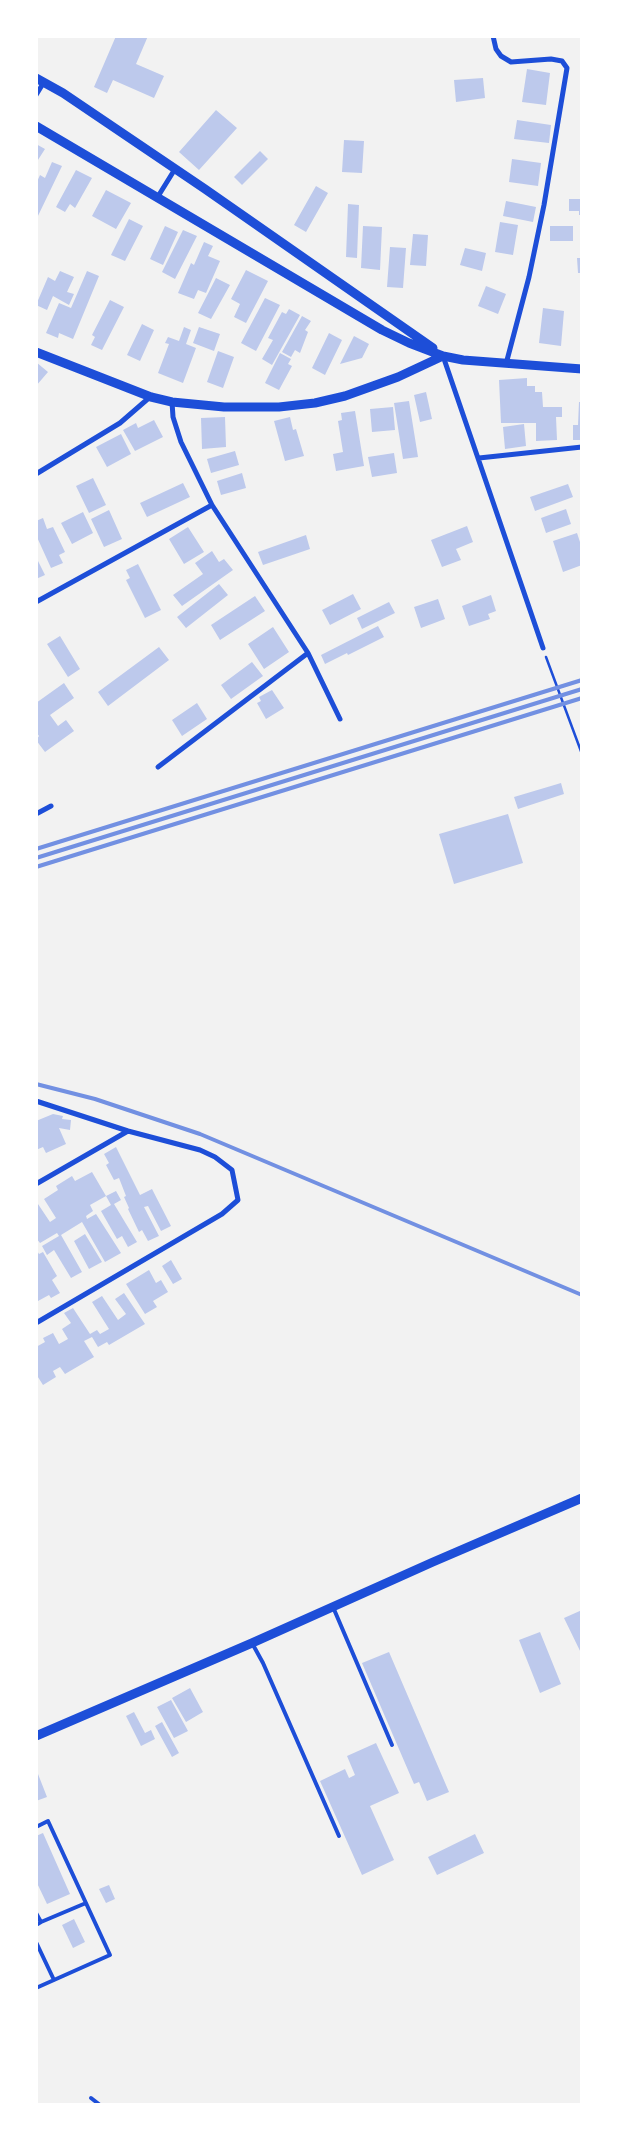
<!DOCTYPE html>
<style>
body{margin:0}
#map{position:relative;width:618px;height:2141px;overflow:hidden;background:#f2f2f2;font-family:Barlow,sans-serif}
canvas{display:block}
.frame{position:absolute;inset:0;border:38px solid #fff;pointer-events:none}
</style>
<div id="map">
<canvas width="618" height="2141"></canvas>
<div class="frame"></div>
</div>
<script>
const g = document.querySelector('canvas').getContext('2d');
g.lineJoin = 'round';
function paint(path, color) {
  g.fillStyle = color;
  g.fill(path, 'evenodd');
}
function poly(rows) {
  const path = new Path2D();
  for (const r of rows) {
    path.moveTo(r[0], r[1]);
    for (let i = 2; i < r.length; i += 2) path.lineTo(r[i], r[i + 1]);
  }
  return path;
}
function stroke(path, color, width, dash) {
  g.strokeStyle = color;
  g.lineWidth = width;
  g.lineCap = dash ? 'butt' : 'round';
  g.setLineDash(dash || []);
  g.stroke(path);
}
paint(poly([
 [116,36,148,36,136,64,164,76,154,98,113,80,107,93,94,87],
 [527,69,550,73,546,105,522,102],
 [483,78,485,98,456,102,454,80],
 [216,110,237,128,199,170,179,152],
 [517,120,551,125,549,143,514,139],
 [344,140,364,141,362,173,342,172],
 [36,144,45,149,36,163],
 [260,151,268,159,242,185,234,177],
 [512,159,541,163,538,186,509,182],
 [52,162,62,166,36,220,36,184,40,175,45,178],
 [76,170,92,178,75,208,70,204,65,212,56,207],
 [316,186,328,193,306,232,294,225],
 [106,190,131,203,116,229,92,216],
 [569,199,582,199,582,215,579,215,579,211,569,211],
 [506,201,536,207,533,222,503,216],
 [348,204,359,205,357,258,346,257],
 [129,219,143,226,125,261,111,255],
 [500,222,518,225,513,255,495,252],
 [165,226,178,232,163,265,150,259],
 [363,226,382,227,380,270,361,268],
 [550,226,573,226,573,241,550,241],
 [183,230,197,236,175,279,162,272],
 [413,234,428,235,426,266,410,265],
 [204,242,213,246,208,256,220,261,206,293,198,290,194,299,178,293,191,263,194,265],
 [390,247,406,248,403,288,387,287],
 [465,248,486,253,482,271,460,265],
 [577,258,582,258,582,273,578,273],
 [246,270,268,281,246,323,234,317,240,304,231,299],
 [60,271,74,277,67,292,74,294,69,305,53,296,47,310,36,305,48,277,55,281],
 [87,271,99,276,73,339,59,333,58,338,46,333,59,303,71,308],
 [216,278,230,285,211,319,198,313],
 [486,286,506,294,498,314,478,306],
 [265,298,280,305,256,351,241,343],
 [110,300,124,307,102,350,91,345,95,337,92,335],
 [543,308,564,311,561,346,539,343],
 [289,309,300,315,272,365,262,359,273,340,268,338,282,312,286,314],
 [302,316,311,321,305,330,308,332,300,353,295,350,291,357,282,352],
 [142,324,154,330,140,361,127,355],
 [184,327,191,330,186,344,196,348,183,383,158,373,169,344,165,343,168,337,179,341],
 [199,327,220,334,214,351,193,343],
 [329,333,342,340,325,375,312,368],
 [354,336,369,344,362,358,340,364],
 [218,351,234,357,223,388,207,382],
 [280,353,291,359,288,364,292,366,279,390,265,383],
 [36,362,48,372,36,386],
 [527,378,527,386,535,386,535,392,542,392,543,407,562,407,562,417,556,417,557,440,536,441,536,423,501,423,499,380],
 [426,392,432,419,420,422,414,395],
 [409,401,418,457,403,459,394,403],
 [579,402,582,402,582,440,573,440,573,425,578,425],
 [393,407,395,430,372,432,370,409],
 [355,411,364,466,336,471,333,454,343,452,338,421,342,420,341,413],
 [225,417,226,447,202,449,201,418],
 [290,417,293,430,296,429,304,456,285,461,274,421],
 [154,420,163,437,135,451,123,430,136,423,138,428],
 [524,424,526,446,505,449,503,427],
 [121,434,131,454,107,467,96,447],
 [235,451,239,465,211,473,207,459],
 [394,453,397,473,372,477,368,457],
 [242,473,246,488,221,495,217,481],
 [93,478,106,505,89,513,76,486],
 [183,483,190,497,147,517,140,503],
 [568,484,573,497,535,511,530,497],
 [566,509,571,524,546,533,541,518],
 [109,510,122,539,104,547,91,519],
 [83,512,93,533,72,544,61,523],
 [43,518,47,529,53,527,65,552,59,555,63,563,51,568,36,535,36,521],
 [467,526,473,542,456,549,461,560,442,567,431,540],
 [188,527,204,552,184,564,169,539],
 [577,533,582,548,582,565,563,572,553,541],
 [306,535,310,549,263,565,258,552],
 [212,551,219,562,224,559,233,570,182,606,173,595,203,574,195,563],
 [36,557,45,575,36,579],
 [138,564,161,610,145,618,126,580,130,578,126,570],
 [219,584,228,595,186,628,177,617],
 [353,594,361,609,330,625,322,610],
 [491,595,496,611,488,614,490,619,469,626,462,606],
 [255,596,265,611,220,640,211,625],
 [438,599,445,619,421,628,414,607],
 [389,602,395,613,362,629,357,618],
 [378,626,384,637,348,655,347,653,325,664,321,655],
 [273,627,289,652,264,669,248,644],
 [60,636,80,669,68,677,47,644],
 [159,647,169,660,108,706,98,692],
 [252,662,263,676,231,699,221,685],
 [64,683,74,698,50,715,58,726,66,720,74,731,45,752,36,740,39,736,36,732,36,703],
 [272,690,284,708,266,719,257,703,261,701,259,697],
 [197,703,207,719,182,736,172,720],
 [561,783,564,794,518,809,514,797],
 [508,814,523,863,454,884,439,834],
 [53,1114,63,1116,62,1119,71,1120,70,1130,59,1128,66,1144,46,1153,43,1147,36,1150,36,1121],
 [116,1147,140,1195,152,1189,171,1226,161,1231,148,1206,144,1207,159,1236,148,1241,142,1230,139,1232,128,1209,129,1208,124,1197,126,1196,119,1178,114,1180,106,1165,109,1163,104,1154],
 [92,1172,106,1196,90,1205,93,1211,86,1216,87,1219,96,1214,121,1253,105,1262,82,1222,61,1235,82,1272,71,1278,54,1250,47,1255,42,1246,59,1236,57,1233,40,1243,36,1238,36,1201,50,1222,56,1218,44,1199,58,1190,56,1186,72,1176,75,1181],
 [116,1191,121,1200,114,1204,137,1242,128,1247,122,1236,117,1239,101,1211,111,1205,106,1196],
 [85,1234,102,1262,89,1269,74,1241],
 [36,1249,39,1254,43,1252,57,1276,52,1280,60,1293,51,1298,49,1295,38,1301],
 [171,1260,182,1279,173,1284,162,1266],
 [149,1270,156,1283,161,1280,168,1292,153,1301,157,1307,145,1314,126,1284],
 [124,1293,145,1324,109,1345,107,1342,98,1347,92,1337,84,1341,94,1357,65,1374,60,1367,53,1371,56,1377,43,1385,36,1374,36,1347,45,1342,43,1338,53,1333,59,1344,68,1339,62,1329,71,1323,64,1313,73,1308,90,1334,97,1330,100,1334,109,1329,92,1302,102,1296,118,1320,126,1314,115,1299],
 [582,1610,582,1655,564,1618],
 [540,1632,561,1684,540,1693,519,1640],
 [389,1652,449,1792,427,1801,419,1782,414,1784,362,1663],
 [190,1688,203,1712,186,1722,172,1698],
 [171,1700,188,1731,174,1738,157,1707],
 [134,1712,145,1733,151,1730,155,1739,141,1746,126,1716],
 [162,1722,179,1753,172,1757,155,1726],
 [376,1743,399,1793,370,1806,394,1860,362,1875,320,1781,345,1769,349,1778,355,1775,347,1756],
 [38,1774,47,1797,36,1801,36,1775],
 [43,1833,70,1894,47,1904,36,1881,36,1836],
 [475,1834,484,1853,437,1875,428,1857],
 [109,1885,115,1899,106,1903,99,1889],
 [74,1919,85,1942,73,1948,62,1925]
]), '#bdc9ec');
stroke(poly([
 [546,657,582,754]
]), '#1d4ed8', 2.5);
stroke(poly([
 [333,1607,392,1745],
 [252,1643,263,1663,339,1836],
 [36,1827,48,1821,110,1955,36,1988],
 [36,1913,41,1922,36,1925],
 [41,1922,86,1903],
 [36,1942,54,1980],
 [91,2098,100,2105]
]), '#1d4ed8', 4);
stroke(poly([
 [493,36,496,49,501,56,511,62,551,59,562,61,567,68,544,205,529,277,506,364],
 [36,95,44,82],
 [157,198,175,169],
 [443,356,543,648],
 [172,402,173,417,181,442,212,505,308,653,340,719],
 [479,458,582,447],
 [36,474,120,423,150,397],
 [36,602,212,505],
 [158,767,308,653],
 [36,814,51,806],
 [36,1101,128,1131,200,1150,215,1157,232,1170,238,1200,222,1214,36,1323],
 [36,1184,128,1131]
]), '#1d4ed8', 5);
stroke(poly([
 [36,78,63,93,205,189,433,348],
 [36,126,382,330,409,343,443,356,463,360,582,369],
 [36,352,151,397,172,402,224,407,279,407,315,403,345,396,398,377,443,356],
 [36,1736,252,1643,433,1562,582,1498]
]), '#1d4ed8', 9);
stroke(poly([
 [36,849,582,680],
 [36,858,582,689],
 [36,867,582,698],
 [36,1084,95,1099,200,1134,582,1295]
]), '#7290e2', 4);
</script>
